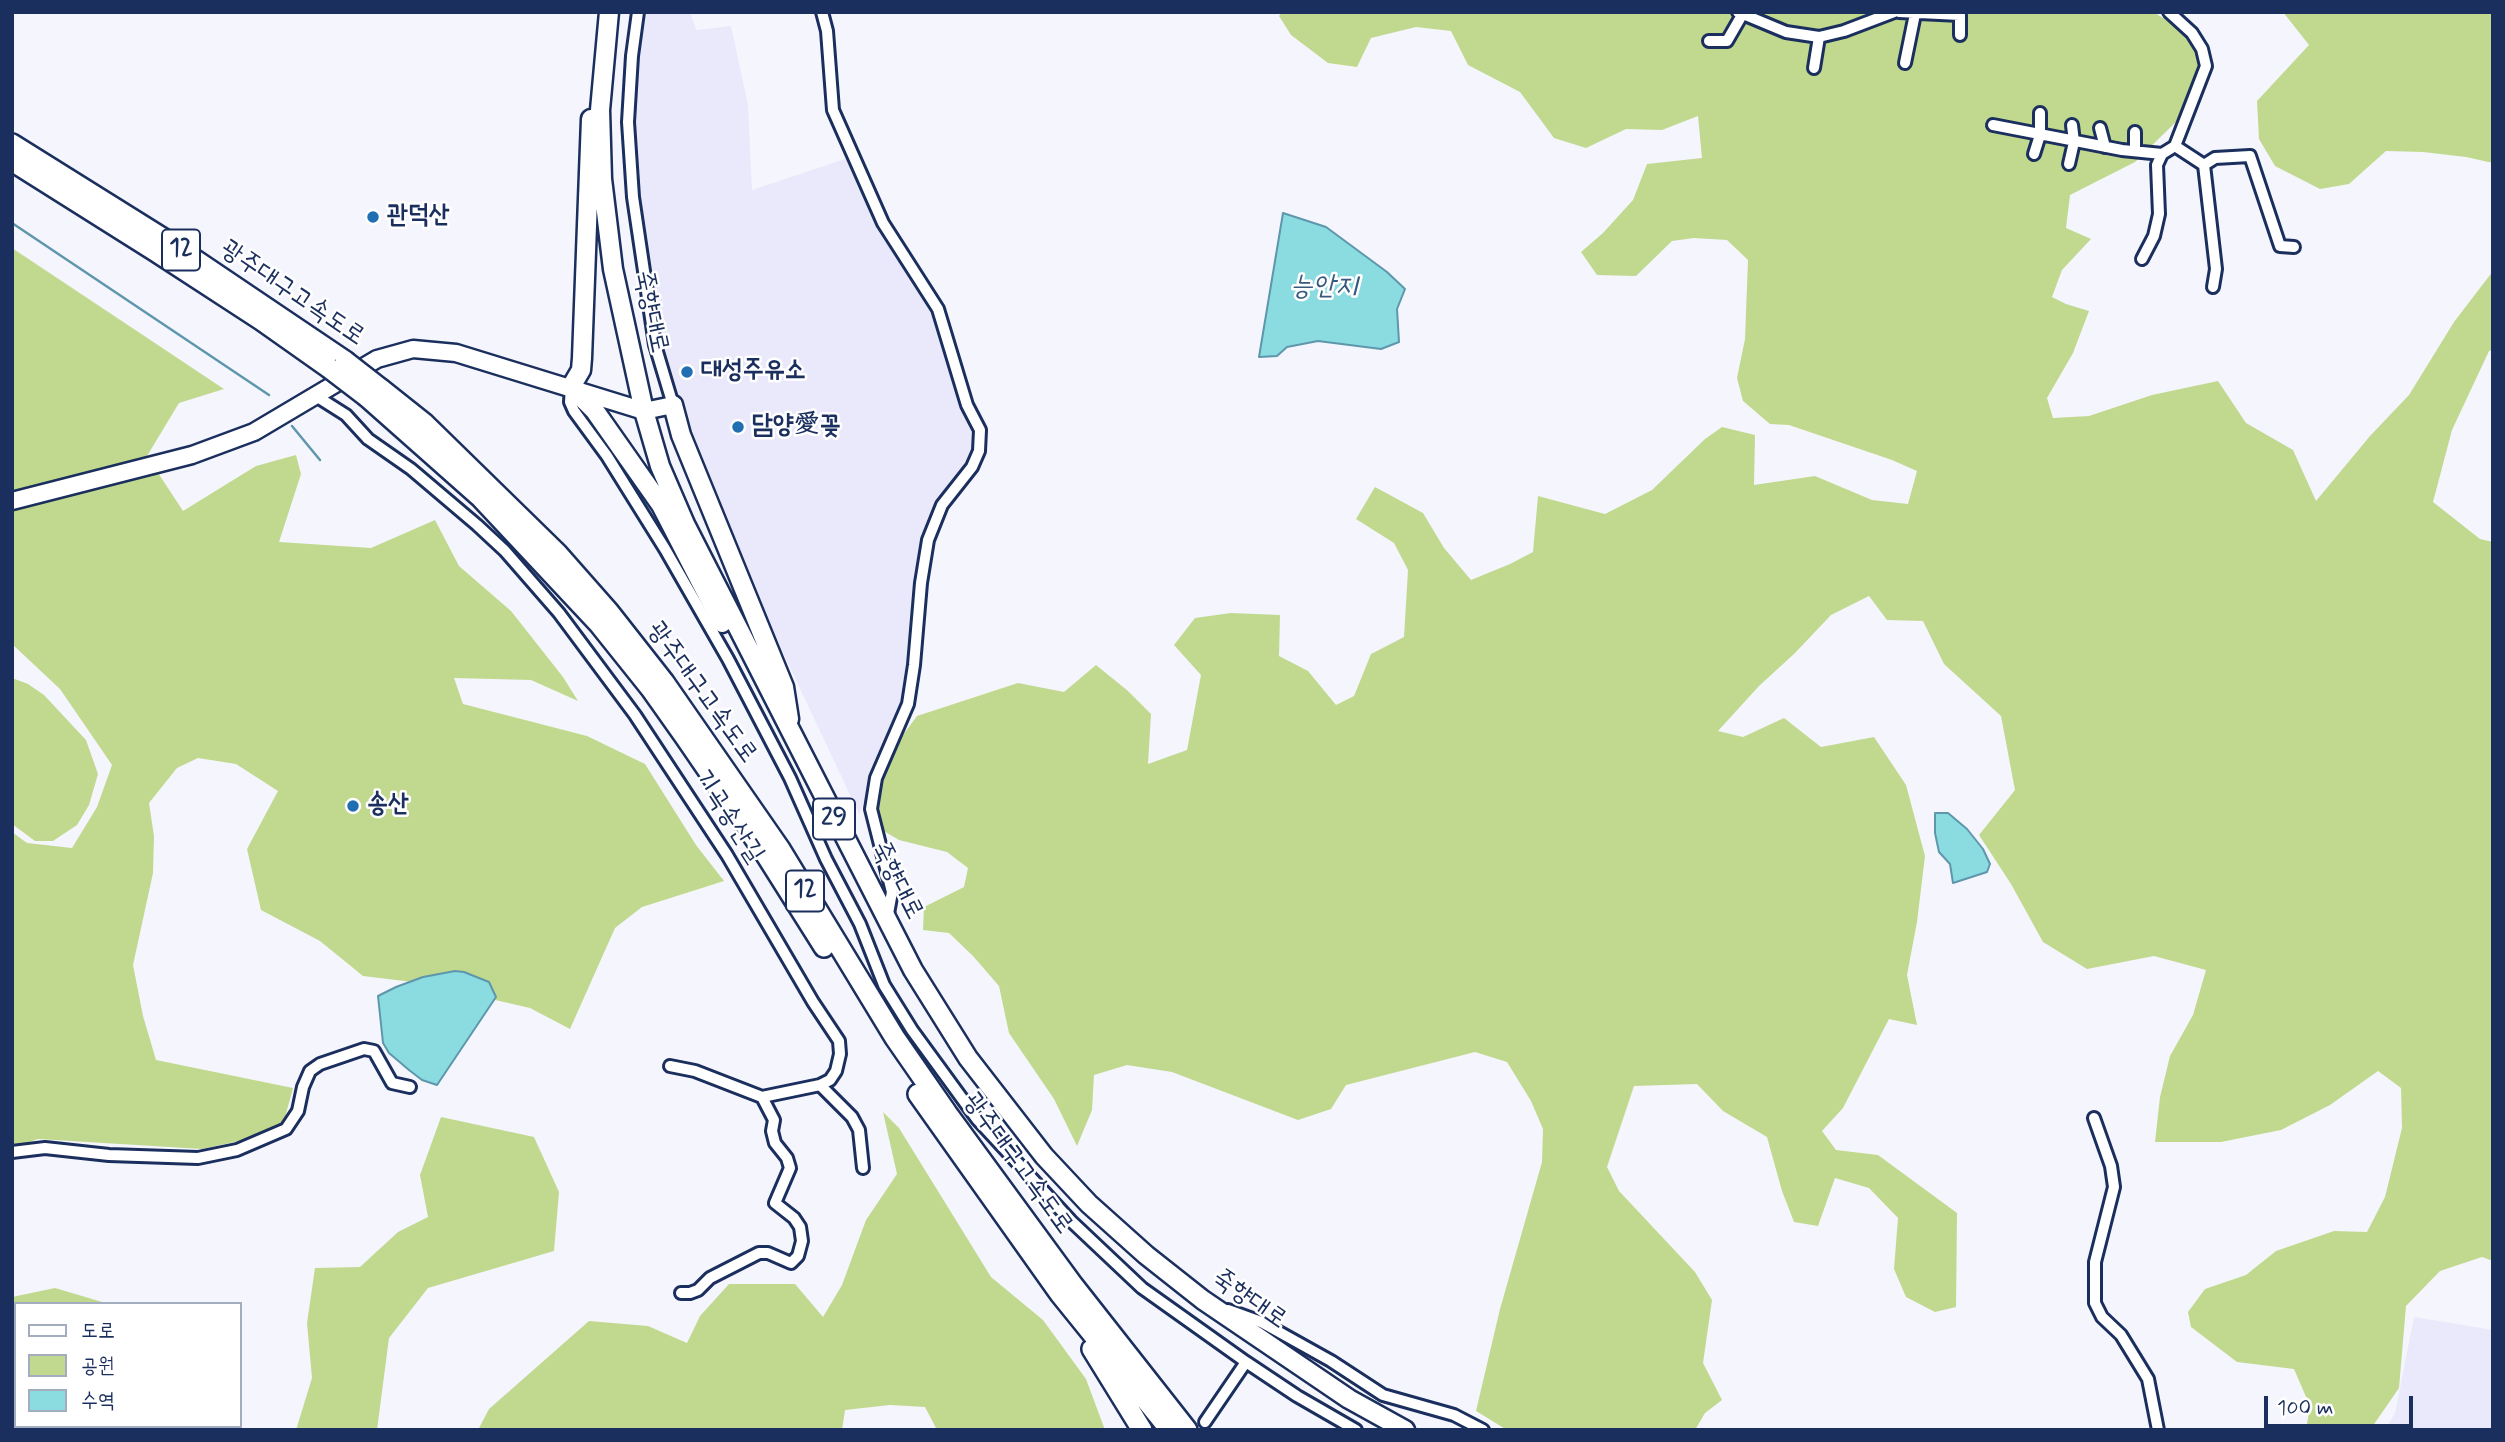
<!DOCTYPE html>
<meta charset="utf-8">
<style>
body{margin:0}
#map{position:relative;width:2505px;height:1442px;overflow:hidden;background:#f5f5fd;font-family:Mynerve,"Poor Story",sans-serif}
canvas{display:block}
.frame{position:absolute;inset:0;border:14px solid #1b2f5e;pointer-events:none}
.legend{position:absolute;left:14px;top:1302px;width:228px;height:126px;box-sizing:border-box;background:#fff;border:2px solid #a4acbf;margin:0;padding:9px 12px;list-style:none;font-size:21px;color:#1b2f5e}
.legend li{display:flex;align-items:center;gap:14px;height:35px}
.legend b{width:35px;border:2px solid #a4acbf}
.scale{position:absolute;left:2264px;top:1396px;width:149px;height:32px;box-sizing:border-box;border:4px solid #1b2f5e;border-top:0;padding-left:9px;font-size:21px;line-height:24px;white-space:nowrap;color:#1b2f5e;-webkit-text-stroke:5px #fff;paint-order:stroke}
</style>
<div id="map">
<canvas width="2505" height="1442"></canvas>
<div class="frame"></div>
<ul class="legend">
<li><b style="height:9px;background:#fff"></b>도로</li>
<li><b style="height:19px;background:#c1d98f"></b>공원</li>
<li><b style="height:19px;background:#8adce0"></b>수역</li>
</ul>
<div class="scale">100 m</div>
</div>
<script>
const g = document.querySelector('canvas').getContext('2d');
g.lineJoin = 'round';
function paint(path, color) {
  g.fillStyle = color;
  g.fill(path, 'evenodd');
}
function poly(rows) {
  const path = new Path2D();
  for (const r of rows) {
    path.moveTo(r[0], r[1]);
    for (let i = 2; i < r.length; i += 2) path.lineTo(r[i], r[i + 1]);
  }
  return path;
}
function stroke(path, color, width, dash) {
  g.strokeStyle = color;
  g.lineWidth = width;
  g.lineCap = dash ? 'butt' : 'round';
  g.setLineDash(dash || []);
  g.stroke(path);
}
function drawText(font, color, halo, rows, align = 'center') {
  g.font = font + ' Mynerve,"LXGW WenKai TC","Poor Story",sans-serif';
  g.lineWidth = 5;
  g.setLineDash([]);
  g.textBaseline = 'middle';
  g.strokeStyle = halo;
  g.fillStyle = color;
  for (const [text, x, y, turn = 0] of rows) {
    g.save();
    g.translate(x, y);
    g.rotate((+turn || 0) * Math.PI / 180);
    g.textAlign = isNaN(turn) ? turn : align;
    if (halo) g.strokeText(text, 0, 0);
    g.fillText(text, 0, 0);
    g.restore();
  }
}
paint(poly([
 [643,12,690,12,696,30,731,26,748,105,752,190,848,158,875,222,934,309,964,412,976,431,975,450,969,466,924,540,906,704,859,814,733,546,687,441,661,346,636,194,633,122,637,61],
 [2414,1317,2493,1330,2493,1430,2385,1430,2395,1413]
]), '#eae9fb');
paint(poly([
 [1282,12,2153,12,2187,32,2203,66,2182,116,2135,162,2070,195,2066,228,2091,239,2062,270,2052,297,2066,304,2089,311,2073,353,2047,398,2053,418,2089,416,2152,395,2218,381,2246,423,2293,450,2316,501,2370,436,2409,395,2454,322,2493,271,2493,350,2489,351,2452,430,2433,502,2480,539,2493,542,2493,1261,2482,1257,2440,1271,2406,1306,2399,1388,2370,1430,2306,1430,2310,1406,2294,1369,2237,1362,2191,1327,2188,1312,2205,1289,2246,1275,2276,1251,2334,1231,2367,1232,2385,1197,2402,1128,2401,1088,2378,1071,2330,1105,2281,1130,2221,1142,2155,1142,2160,1097,2170,1056,2193,1015,2206,970,2154,956,2087,969,2043,942,2011,884,1979,835,2015,790,2001,716,1944,664,1923,621,1887,620,1869,596,1831,615,1795,653,1759,686,1718,731,1743,737,1784,718,1821,747,1874,737,1906,785,1925,856,1917,922,1907,975,1917,1025,1889,1019,1843,1108,1822,1131,1836,1150,1878,1155,1957,1213,1956,1307,1935,1312,1906,1297,1894,1269,1898,1218,1869,1188,1835,1178,1818,1226,1794,1222,1782,1191,1767,1137,1723,1111,1697,1084,1634,1086,1607,1167,1619,1191,1695,1272,1712,1300,1703,1363,1722,1400,1705,1413,1695,1430,1507,1430,1476,1411,1500,1309,1542,1162,1543,1129,1531,1101,1507,1062,1475,1052,1346,1085,1331,1109,1298,1120,1172,1072,1127,1065,1094,1075,1092,1110,1077,1146,1054,1099,1009,1033,999,986,973,956,949,933,923,930,924,907,964,887,968,868,947,852,899,840,877,827,880,782,897,743,917,716,1018,683,1064,692,1096,665,1128,691,1151,714,1148,764,1187,750,1201,675,1174,645,1195,618,1231,613,1280,615,1279,656,1308,671,1336,705,1354,696,1371,654,1404,637,1408,570,1394,543,1356,519,1375,487,1423,513,1444,548,1471,580,1510,564,1533,552,1538,496,1605,514,1652,490,1705,439,1722,427,1755,435,1754,485,1815,476,1872,500,1908,504,1917,471,1892,460,1789,425,1770,424,1743,401,1737,378,1745,339,1748,260,1727,240,1694,238,1672,241,1636,276,1597,275,1581,252,1603,233,1633,200,1647,164,1702,158,1698,116,1662,130,1626,129,1586,148,1554,138,1520,92,1468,65,1451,31,1416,27,1371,38,1357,67,1328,63,1291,35,1279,16],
 [2283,12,2493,12,2493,163,2466,157,2423,152,2386,151,2349,184,2320,189,2275,166,2259,139,2257,101,2309,45],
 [12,248,224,389,179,403,147,456,183,511,256,466,296,455,301,474,279,542,371,548,435,520,459,566,511,611,563,677,578,701,531,680,454,678,463,704,587,736,645,764,696,845,724,881,642,907,615,928,570,1029,530,1008,421,983,363,976,320,941,261,910,247,849,278,791,236,764,198,758,177,768,149,803,154,836,153,873,133,965,143,1016,156,1060,293,1088,281,1132,202,1149,38,1139,12,1148,12,832,27,843,72,848,97,807,112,765,60,689,12,644],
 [12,678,28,684,44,695,86,740,98,774,89,805,77,825,53,841,35,841,12,824],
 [883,1112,899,1128,991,1277,1043,1320,1086,1379,1105,1430,937,1430,925,1407,890,1405,845,1410,842,1430,478,1430,489,1409,589,1321,648,1326,687,1343,700,1316,729,1284,795,1284,823,1317,842,1285,866,1220,897,1174],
 [441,1117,534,1137,559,1192,554,1251,428,1288,389,1338,377,1430,296,1430,312,1378,307,1323,315,1268,360,1267,398,1232,428,1217,420,1175],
 [55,1288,109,1304,16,1304,16,1426,157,1426,159,1430,12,1430,12,1297]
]), '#c1d98f');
const water = poly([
 [1283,213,1326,227,1387,272,1405,289,1397,309,1399,342,1381,349,1318,341,1287,347,1277,356,1259,357,1283,213],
 [1935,813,1948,813,1967,829,1983,849,1990,864,1987,872,1953,883,1950,864,1939,852,1935,833,1935,813],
 [455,971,464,972,489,982,496,997,437,1085,422,1080,409,1070,389,1053,383,1043,378,996,396,987,423,977,455,971]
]);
paint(water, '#8adce0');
stroke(water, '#5e97ac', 2);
stroke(poly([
 [12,223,269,395],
 [292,426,320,460]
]), '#5e97ac', 2.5);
const street = poly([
 [638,12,632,56,628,122,633,197,655,345,673,405],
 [822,12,827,31,833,110,883,223,938,309,967,405,980,430,979,451,972,467,942,505,928,540,921,583,914,665,908,704,876,778,871,809,892,892,887,919],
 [1738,12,1786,32,1819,37,1844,31,1894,12],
 [1899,12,1960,15,1960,35],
 [2169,12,2192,33,2202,49,2206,66,2175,146],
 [1709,41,1727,41,1742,15],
 [1905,63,1915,14],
 [1814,68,1819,37],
 [1993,125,2122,150,2162,154,2175,146],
 [2100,128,2105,147],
 [2175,146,2204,165,2216,269,2213,287],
 [2135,151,2135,132],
 [2034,154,2040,135,2040,113],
 [2069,164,2074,142,2072,125],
 [2204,165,2215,158,2250,156,2280,246,2294,247],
 [2142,259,2154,236,2159,214,2157,165,2162,154],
 [571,387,570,402,574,411,607,456,665,549,728,659,790,778,826,859,860,924,884,985,912,1030,977,1119,1071,1221,1142,1288,1246,1362,1297,1396,1356,1430],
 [316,396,346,415,368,439,411,469,477,525,505,551,559,613,635,715,727,855,813,1002,839,1041,840,1054,836,1071,830,1080,820,1085,762,1097,774,1120,772,1131,775,1143,787,1158,790,1168,775,1203,794,1218,800,1227,802,1241,798,1256,791,1263,768,1253,759,1253,710,1278,698,1290,690,1293,681,1293],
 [670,1066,695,1071,762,1097],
 [820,1085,852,1117,859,1130,863,1168],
 [2094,1118,2111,1166,2114,1187,2095,1262,2095,1303,2102,1317,2121,1335,2148,1379,2158,1430],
 [12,1152,45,1148,109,1155,198,1158,237,1150,286,1129,298,1111,303,1087,310,1071,320,1064,364,1049,374,1051,392,1083,410,1087],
 [1228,1310,1261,1322,1331,1361,1383,1395,1454,1415,1483,1430],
 [1205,1422,1246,1362]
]);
const secondary = poly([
 [12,501,192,455,254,432,377,359,413,349,456,353,644,411,673,405]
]);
const primary = poly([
 [609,12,600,110,602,179,613,269,644,411,660,466,685,524,913,970,968,1058,1044,1156,1089,1204,1146,1255,1203,1300,1349,1399,1405,1430],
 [591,119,582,358,581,370,571,387,595,411,661,505,722,623],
 [673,405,681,435,784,687,789,719]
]);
const highway = poly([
 [12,144,164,239,345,361],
 [12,161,155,251,261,320,329,368],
 [381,389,425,424,557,553,609,612,664,682,780,849,895,1038,947,1113,1073,1285,1187,1430],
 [367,397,481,498,599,624,651,689,685,737,766,855,824,947],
 [918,1094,1060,1294,1170,1430],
 [1092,1349,1142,1430]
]);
stroke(street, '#1b2f5e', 16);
stroke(secondary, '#1b2f5e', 21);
stroke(primary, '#1b2f5e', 23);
stroke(highway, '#1b2f5e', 24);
stroke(street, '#fff', 10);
stroke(secondary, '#fff', 16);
stroke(primary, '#fff', 18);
stroke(highway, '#fff', 19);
const highwayBridge = poly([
 [345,361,381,389],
 [329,368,367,397]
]);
stroke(highwayBridge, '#1b2f5e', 24, []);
stroke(highwayBridge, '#fff', 19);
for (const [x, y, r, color] of [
 [373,217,7,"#1f6fb2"],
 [687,372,7,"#1f6fb2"],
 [738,427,7,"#1f6fb2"],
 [353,806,7,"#1f6fb2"]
]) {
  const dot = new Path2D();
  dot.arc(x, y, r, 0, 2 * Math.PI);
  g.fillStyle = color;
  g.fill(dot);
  stroke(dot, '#fff', 2.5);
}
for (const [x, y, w] of [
 [181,250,38],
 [834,819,42],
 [805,891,38]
]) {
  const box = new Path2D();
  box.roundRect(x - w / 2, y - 20.5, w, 41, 5);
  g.fillStyle = '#fff';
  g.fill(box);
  stroke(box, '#1b2f5e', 2);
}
drawText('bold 24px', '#1b2f5e', null, [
 ["12",181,250],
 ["29",834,819],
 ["12",805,891]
]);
drawText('bold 26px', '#1b2f5e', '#fff', [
 ["관덕산",387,217],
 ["대성주유소",701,372],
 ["담양愛꽂",752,427],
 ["송산",367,806]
], 'left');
drawText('26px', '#1b2f5e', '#fff', [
 ["광주대구고속도로",292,294,34],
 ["죽향대로",650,312,78],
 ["광주대구고속도로",701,693,54],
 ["기곡송산길",728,817,57],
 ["죽향대로",896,881,63],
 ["광주대구고속도로",1017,1164,54],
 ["죽향대로",1249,1300,35]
]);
drawText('italic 28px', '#375a7e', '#fff', [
 ["능안지",1324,288]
]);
</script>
